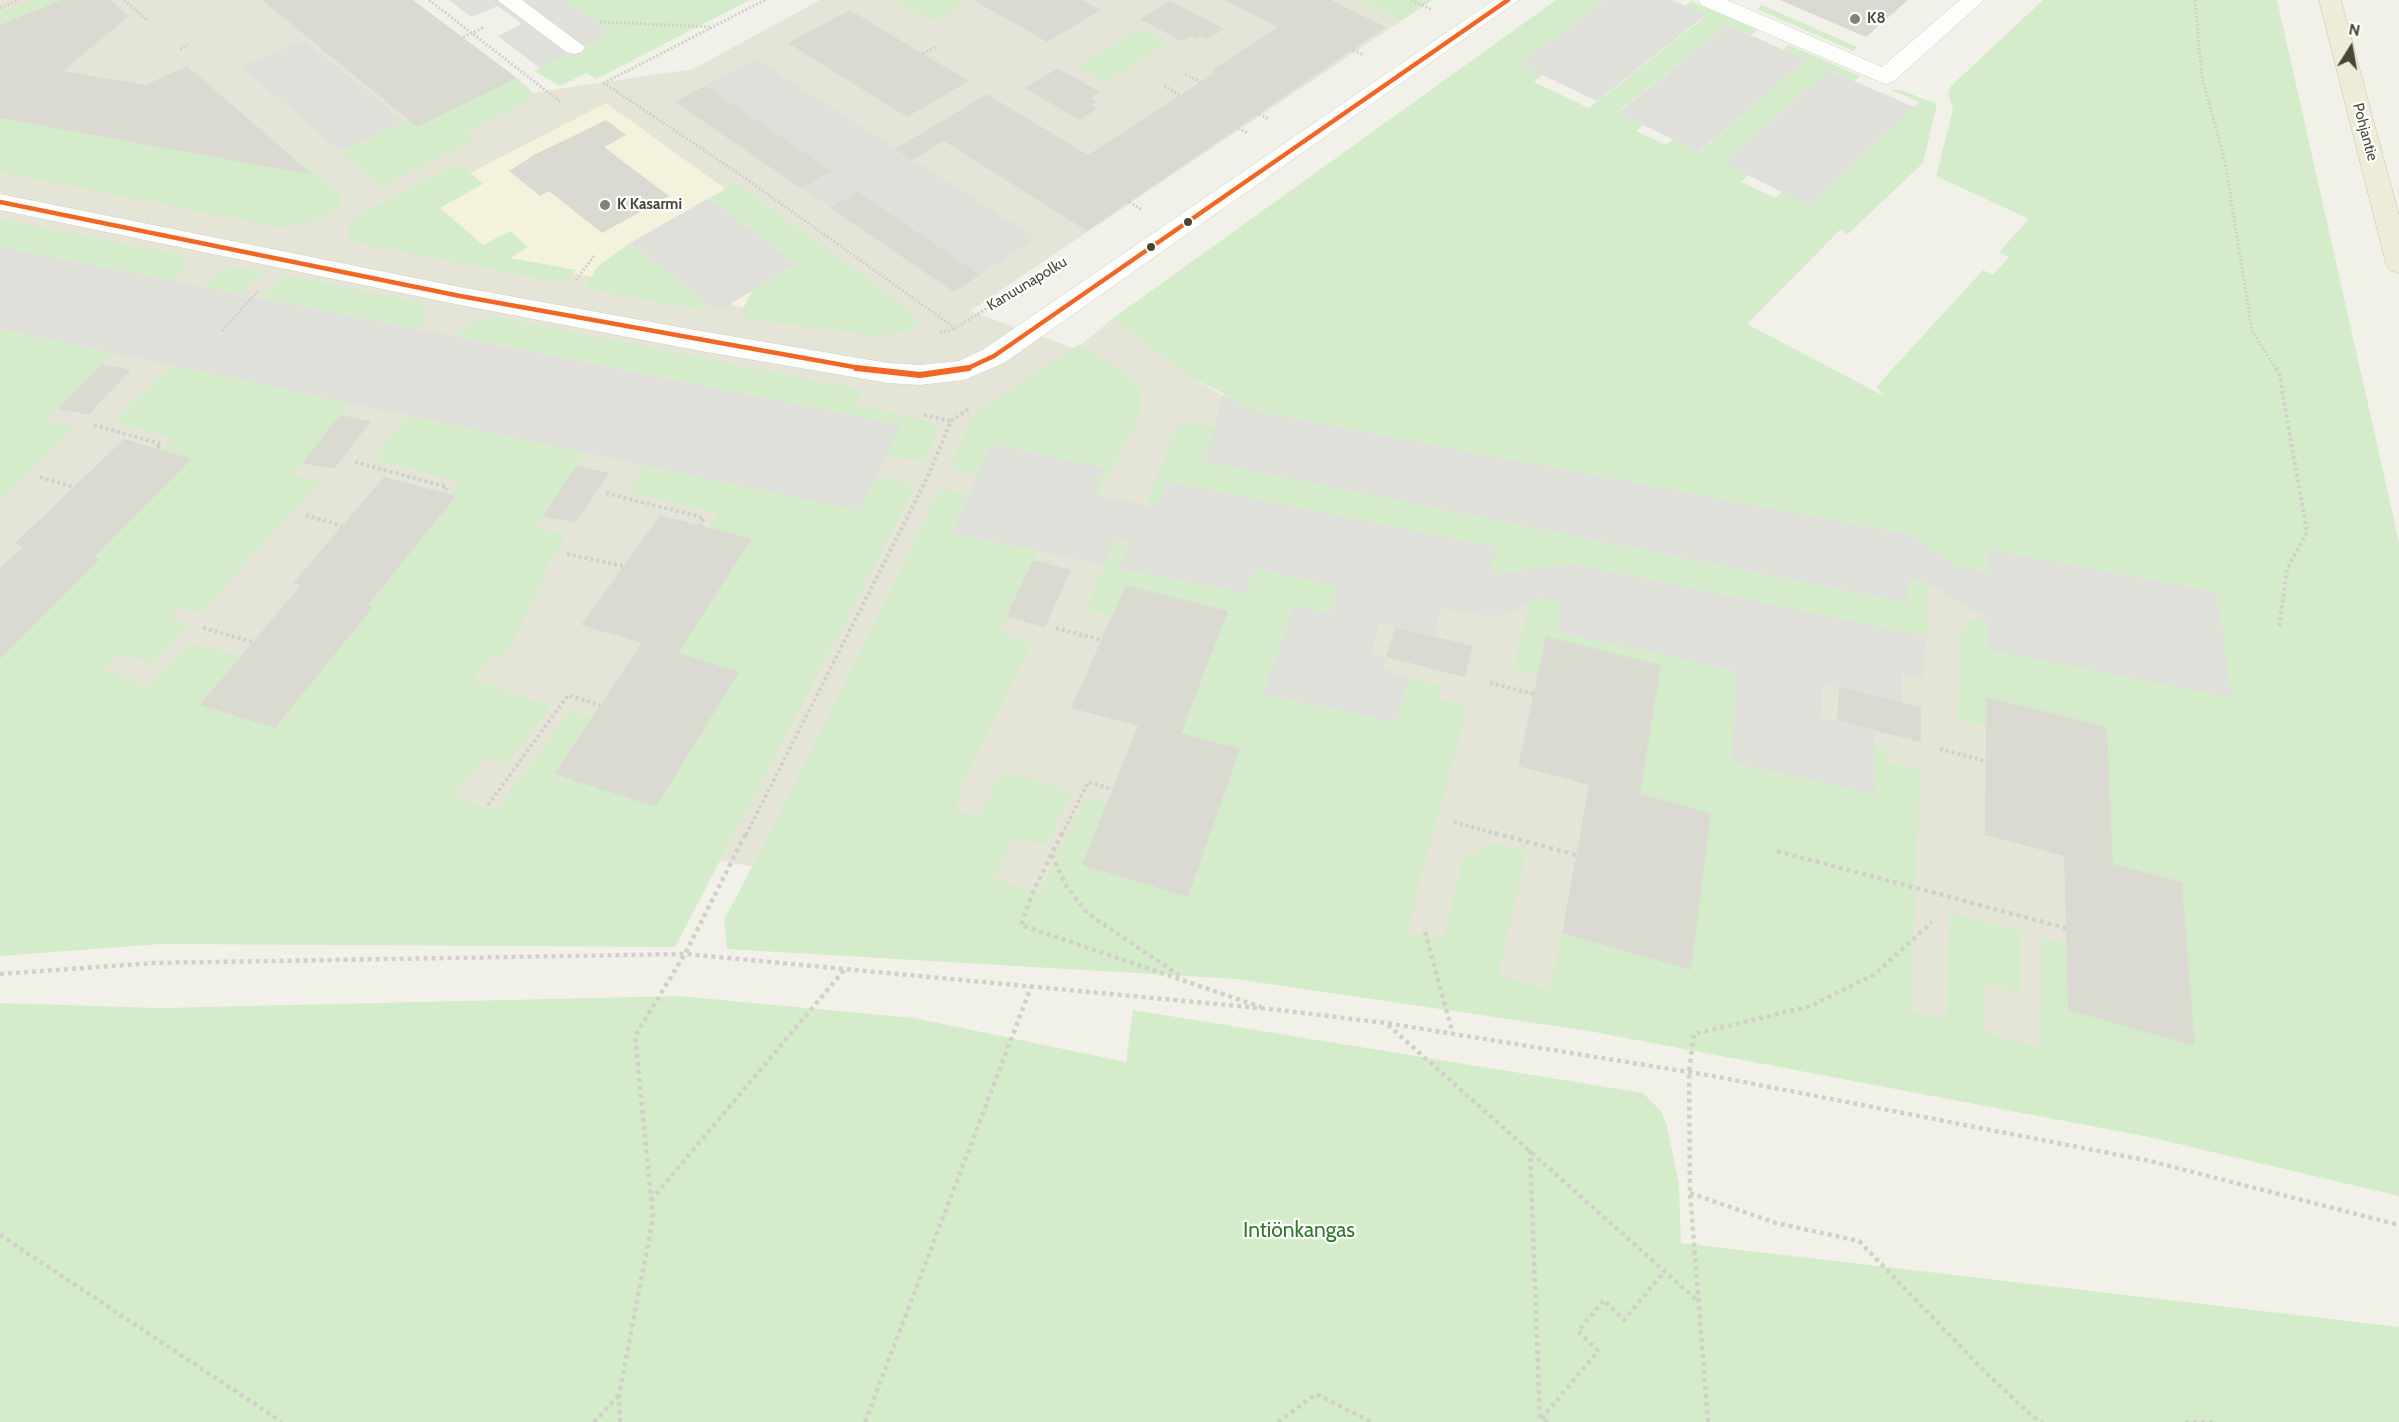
<!DOCTYPE html>
<meta charset="utf-8">
<style>
body{margin:0}
#map{position:relative;width:2399px;height:1422px;overflow:hidden;background:#f1f1ea;font-family:Cabin,sans-serif}
canvas{display:block}
.north{position:absolute;left:2321px;top:18px;width:60px;height:60px;-webkit-text-stroke:4px #fff;paint-order:stroke;rotate:11deg;font-size:16px;font-weight:700;line-height:24px;text-align:center;color:#474636}
.north::after{content:'';display:block;margin:auto;width:21px;height:27px;background:#474636;clip-path:polygon(50% 0,100% 100%,50% 72%,0 100%)}
</style>
<div id="map">
<canvas width="2399" height="1422"></canvas>
<div class="north">N</div>
</div>
<script>
const g = document.querySelector('canvas').getContext('2d');
g.lineJoin = 'round';
function paint(path, color) {
  g.fillStyle = color;
  g.fill(path, 'evenodd');
}
function poly(rows) {
  const path = new Path2D();
  for (const r of rows) {
    path.moveTo(r[0], r[1]);
    for (let i = 2; i < r.length; i += 2) path.lineTo(r[i], r[i + 1]);
  }
  return path;
}
function stroke(path, color, width, dash) {
  g.strokeStyle = color;
  g.lineWidth = width;
  g.lineCap = dash ? 'butt' : 'round';
  g.setLineDash(dash || []);
  g.stroke(path);
}
function drawText(font, color, halo, rows, align = 'center') {
  g.font = font + ' Cabin,sans-serif';
  g.lineWidth = 4.5;
  g.setLineDash([]);
  g.textBaseline = 'middle';
  g.strokeStyle = halo;
  g.fillStyle = color;
  for (const [text, x, y, turn = 0] of rows) {
    g.save();
    g.translate(x, y);
    g.rotate((+turn || 0) * Math.PI / 180);
    g.textAlign = isNaN(turn) ? turn : align;
    if (halo) g.strokeText(text, 0, 0);
    g.fillText(text, 0, 0);
    g.restore();
  }
}
paint(poly([
 [0,0,413,0,532,93,693,69,820,0,1359,0,1401,21,970,311,1076,349,1112,319,1191,377,1222,395,2217,592,2298,1120,0,743]
]), '#e5e5d7');
paint(poly([
 [606,103,856,283,765,311,376,235,400,209]
]), '#f4f2dd');
paint(poly([
 [33,0,61,0,0,25,0,13],
 [565,0,750,0,596,79,587,73,560,86,534,71,610,32],
 [894,0,955,0,964,5,932,22],
 [1359,0,1433,0,1401,21],
 [1556,0,1606,0,1520,64,1543,75,1534,82,1589,108,1706,16,1685,6,1691,1,1757,30,1751,35,1727,25,1618,112,1643,125,1636,131,1666,145,1673,139,1700,152,1806,60,1783,49,1789,45,1860,76,1855,81,1829,70,1723,163,1748,175,1741,182,1775,198,1782,192,1811,205,1919,102,1891,90,1900,90,1937,104,1923,163,1848,234,1840,230,1747,324,1884,396,1876,387,1983,270,1993,275,2009,257,1999,252,2029,219,1936,176,1953,109,1948,93,1951,86,2043,0,2277,0,2399,542,2399,1196,2149,1137,1589,1031,1236,979,727,949,724,920,782,810,940,489,969,494,952,533,1038,551,999,631,1031,645,961,788,956,810,980,817,1003,770,1071,793,1046,846,1013,837,993,879,1039,893,1087,797,1107,803,1082,865,1188,897,1240,750,1181,733,1228,612,1126,585,1112,616,1086,609,1115,539,1130,542,1120,569,1245,593,1255,568,1337,586,1332,613,1395,722,1409,678,1441,686,1439,698,1468,707,1421,877,1408,932,1443,939,1463,860,1492,843,1527,852,1498,975,1549,990,1562,933,1691,970,1640,794,1661,665,1546,637,1537,675,1513,669,1530,601,1536,597,1562,602,1559,631,1766,678,1781,690,1875,794,1874,744,1885,747,1887,762,1920,770,1911,1010,1946,1020,1950,912,2021,932,2021,994,1985,984,1984,1032,2040,1048,2042,937,2066,944,2068,1010,2195,1045,2182,882,2113,864,2106,727,1986,697,1986,726,1957,719,1961,636,1970,620,1986,618,2231,698,2217,592,1987,550,1989,572,1958,567,1912,535,1258,412,1191,377,1112,319],
 [1762,5,1857,47,1853,51,1757,9],
 [1141,29,1168,43,1106,82,1078,67],
 [517,78,532,91,532,99,467,132,472,141,381,187,341,152,408,119,417,127],
 [0,118,312,174,300,163,305,163,341,196,341,203,340,207,310,222,281,228,0,172],
 [455,165,461,165,483,184,440,208,483,245,510,231,528,247,510,258,576,270,569,278,558,282,358,243,349,239,348,225,361,213],
 [733,185,739,185,912,312,918,321,917,324,908,331,877,336,750,319,743,315,742,311,752,291,797,264,709,198],
 [0,219,187,256,184,268,151,299,153,277,0,247],
 [630,243,707,304,695,309,585,288,598,266],
 [240,267,264,272,222,315,185,307,220,271],
 [284,275,423,303,427,317,400,350,245,320],
 [496,317,863,390,856,405,932,421,936,436,924,462,886,456,900,425,466,338,450,358,440,356,462,328,476,321],
 [0,329,113,353,47,420,75,428,0,500],
 [1080,344,1129,376,1138,387,1142,399,1139,417,1100,494,1094,495,1105,468,991,444,977,475,959,472,952,465,970,420,979,411],
 [191,345,370,381,293,475,321,481,200,613,179,607,169,617,190,624,153,664,120,653,104,669,147,688,190,643,241,656,201,705,275,728,372,607,368,605,456,497,451,495,460,482,379,460,377,456,422,394,415,417,585,453,535,528,567,535,552,558,513,642,502,657,491,655,474,679,551,706,507,765,484,757,454,796,497,811,570,711,591,719,554,774,656,806,739,672,678,653,752,540,709,528,717,513,629,492,655,443,658,468,859,510,876,476,907,482,914,490,675,947,161,944,0,956,0,659,99,560,94,557,162,451,174,439,114,421],
 [1192,424,1215,428,1204,461,1908,602,1907,580,1927,583,1927,636,1573,564,1493,574,1491,572,1497,547,1167,481,1156,508,1146,500,1179,425],
 [678,996,914,1018,1126,1062,1133,1010,1643,1093,1661,1111,1667,1126,1679,1185,1681,1243,2399,1327,2399,1422,0,1422,0,1003,161,1008]
]), '#d5ecca');
paint(poly([
 [449,0,565,0,611,32,540,68,498,36,522,24,498,6,471,17],
 [1606,0,1672,0,1706,15,1597,101,1519,64],
 [1727,25,1807,60,1699,152,1618,113],
 [304,40,404,121,341,152,242,67],
 [756,59,1036,238,954,292,675,102],
 [1829,70,1914,107,1810,206,1723,163],
 [709,198,797,264,717,312,630,243],
 [0,247,406,327,901,425,860,511,0,329],
 [1222,395,1258,412,1912,535,1958,567,1988,572,1987,549,2217,592,2232,698,1989,650,1986,618,1927,583,1908,580,1908,603,1203,461,1215,428],
 [991,444,1105,468,1095,495,1156,507,1166,481,1497,547,1491,571,1493,574,1573,564,1927,636,1922,678,1902,674,1902,702,1823,684,1821,718,1874,731,1875,795,1732,762,1736,671,1558,632,1562,602,1536,597,1508,615,1478,615,1441,607,1435,636,1380,623,1371,653,1386,657,1384,669,1409,678,1396,722,1263,694,1294,606,1332,613,1337,586,1255,568,1246,593,1119,569,1129,542,1115,539,1104,565,952,533]
]), '#e0e0da');
paint(poly([
 [61,0,110,0,129,16,63,71,145,85,187,66,313,175,0,118,0,25],
 [262,0,413,0,517,78,417,127],
 [973,0,1082,0,1101,10,1047,42],
 [1224,0,1331,0,1386,27,1087,231,944,141,912,160,895,149,987,94,1088,155,1216,72,1212,70,1278,27],
 [1780,0,1908,0,1866,37],
 [1170,1,1224,29,1208,39,1201,36,1196,39,1190,36,1181,41,1140,19],
 [850,10,923,54,969,81,907,117,788,43],
 [1058,68,1100,92,1091,98,1097,101,1091,105,1097,109,1079,120,1025,88],
 [705,86,832,171,802,189,675,102],
 [606,120,626,135,604,147,669,196,602,233,549,191,540,196,509,171,534,155],
 [857,192,980,275,954,292,830,208],
 [102,364,131,370,88,415,58,409],
 [340,415,371,421,334,469,302,463],
 [124,439,192,459,94,557,100,559,0,659,0,568,23,547,14,544],
 [576,466,609,473,576,523,543,516],
 [384,477,456,496,368,605,373,607,275,728,200,705,301,585,293,583],
 [660,515,752,539,678,653,739,672,656,807,554,774,642,643,581,625],
 [1033,560,1071,570,1045,627,1006,617],
 [1126,585,1228,611,1181,733,1240,749,1188,897,1082,865,1138,726,1071,708],
 [1395,627,1473,646,1465,677,1386,657],
 [1546,636,1661,665,1640,794,1711,813,1691,970,1562,933,1589,785,1518,766],
 [1839,687,1921,707,1921,742,1837,721],
 [1986,697,2107,727,2113,864,2182,882,2195,1046,2068,1010,2064,856,1985,835]
]), '#dadad3');
const minor = poly([
 [497,0,522,0,585,47,582,52,574,54,566,52,497,0],
 [1494,0,1519,0,1004,363,964,380,920,385,888,383,701,351,460,305,0,210,0,194,460,287,701,331,888,363,920,365,959,361,984,349,1494,0],
 [1698,0,1727,0,1882,67,1960,0,1984,0,1893,82,1885,84,1701,5,1698,0]
]);
const highway = poly([
 [2319,0,2341,0,2399,216,2399,273,2390,270,2386,264,2319,0]
]);
stroke(minor, '#cfcfc8', 1);
stroke(highway, '#c9c7a5', 1);
stroke(poly([
 [124,0,147,20],
 [429,0,562,103],
 [765,0,604,83,738,173,955,328,999,301],
 [1411,0,1432,10],
 [2195,0,2202,78,2225,161,2252,331,2276,369],
 [0,8,19,0],
 [600,22,712,27],
 [463,37,485,27],
 [180,49,188,45],
 [1353,50,1364,55],
 [923,54,937,46],
 [1185,74,1201,82],
 [1164,86,1180,95],
 [1259,114,1269,119],
 [1238,128,1248,133],
 [1129,202,1141,209],
 [576,280,594,256],
 [222,331,258,291],
 [940,333,956,328]
]), '#d1d1ca', 3, [2, 2]);
stroke(poly([
 [2276,368,2279,373,2307,532,2287,569,2279,628],
 [924,415,951,421],
 [94,425,161,444,156,448],
 [355,462,447,487,443,493],
 [40,477,73,487],
 [606,493,704,518,700,525],
 [306,515,342,526],
 [567,554,623,566],
 [203,628,253,642],
 [1056,628,1102,640],
 [1490,683,1534,694],
 [1940,749,1985,761],
 [488,805,568,695,600,705],
 [1454,822,1500,835],
 [746,835,929,474,951,421,969,409],
 [1062,835,1088,782,1112,789]
]), '#d1d1ca', 4, [3, 3]);
stroke(poly([
 [1062,833,1033,892,1021,925,1261,1007],
 [1495,833,1576,855],
 [1777,851,2066,928],
 [1052,855,1065,884,1087,913,1183,978],
 [1425,932,1453,1034],
 [0,974,153,963,685,954,1270,1009,1386,1023,1713,1076,2150,1161,2399,1225],
 [1388,1025,1698,1301],
 [1530,1150,1540,1422],
 [1690,1193,1776,1223,1859,1241,1988,1375,2032,1416,2043,1422],
 [651,1200,845,969],
 [0,1235,282,1422],
 [594,1422,618,1396],
 [620,1422,619,1395,653,1218,635,1036,685,954,746,833],
 [865,1422,1031,987],
 [1278,1422,1316,1394,1372,1422],
 [1548,1422,1541,1419,1598,1351,1578,1331,1604,1300,1624,1320,1664,1272],
 [1708,1422,1690,1193,1689,1072,1694,1034,1811,1006,1875,974,1932,922],
 [2185,1422,2214,1422]
]), '#d1d1ca', 4.5, [4, 4]);
paint(minor, '#fdfdfc');
paint(highway, '#edecd9');
stroke(poly([
 [0,202,460,296,865,369],
 [966,369,994,356,1508,0]
]), '#f26522', 4.5);
stroke(poly([
 [856,368,920,375,969,368]
]), '#f26522', 6);
for (const [x, y, r, color] of [
 [1855,19,6,"#828275"],
 [605,205,6,"#828275"],
 [1188,222,5,"#474636"],
 [1151,247,5,"#474636"]
]) {
  const dot = new Path2D();
  dot.arc(x, y, r, 0, 2 * Math.PI);
  g.fillStyle = color;
  g.fill(dot);
  stroke(dot, '#fff', 2);
}
drawText('bold 15px', '#474636', '#fff', [
 ["K8",1867,19],
 ["K Kasarmi",617,205]
], 'left');
drawText('15px', '#474636', '#fff', [
 ["Pohjantie",2365,132,75],
 ["Kanuunapolku",1027,284,-31]
]);
drawText('21px', '#2f7929', '#fff', [
 ["Intiönkangas",1299,1231]
]);
</script>
